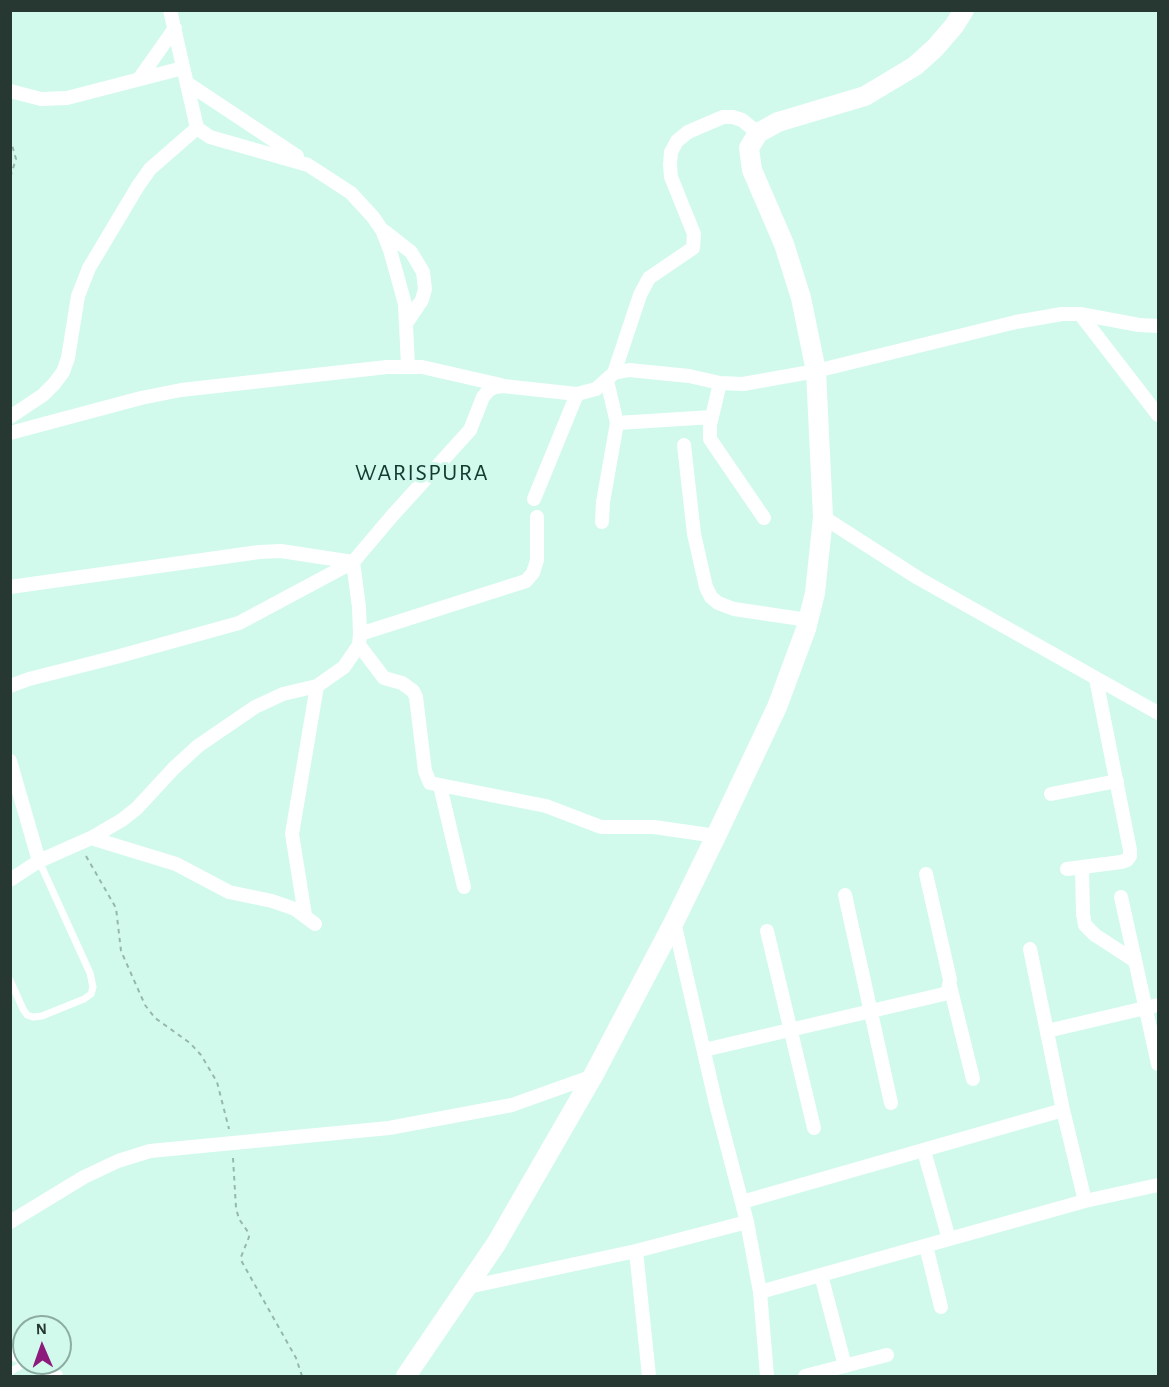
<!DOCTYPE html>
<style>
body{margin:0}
#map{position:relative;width:1169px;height:1387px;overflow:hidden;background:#d1faec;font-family:"Alegreya Sans",sans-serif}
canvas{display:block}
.frame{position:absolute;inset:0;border:12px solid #273732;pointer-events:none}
.north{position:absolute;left:12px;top:1315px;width:60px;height:60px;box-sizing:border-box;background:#d1faec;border:2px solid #8daca2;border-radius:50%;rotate:358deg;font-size:16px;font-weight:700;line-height:24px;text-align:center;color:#273732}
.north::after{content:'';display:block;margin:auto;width:21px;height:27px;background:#8d1b7c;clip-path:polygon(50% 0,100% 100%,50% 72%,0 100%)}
</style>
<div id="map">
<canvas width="1169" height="1387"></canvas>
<div class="frame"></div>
<div class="north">N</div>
</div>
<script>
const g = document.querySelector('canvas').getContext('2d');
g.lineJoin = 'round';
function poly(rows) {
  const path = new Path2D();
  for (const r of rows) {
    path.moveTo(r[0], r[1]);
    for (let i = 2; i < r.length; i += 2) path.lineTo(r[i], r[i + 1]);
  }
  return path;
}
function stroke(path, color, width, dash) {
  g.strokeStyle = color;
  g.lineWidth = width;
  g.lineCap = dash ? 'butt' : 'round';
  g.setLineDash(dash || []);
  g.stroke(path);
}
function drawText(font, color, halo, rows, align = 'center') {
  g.font = font + ' "Alegreya Sans",sans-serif';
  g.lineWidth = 6;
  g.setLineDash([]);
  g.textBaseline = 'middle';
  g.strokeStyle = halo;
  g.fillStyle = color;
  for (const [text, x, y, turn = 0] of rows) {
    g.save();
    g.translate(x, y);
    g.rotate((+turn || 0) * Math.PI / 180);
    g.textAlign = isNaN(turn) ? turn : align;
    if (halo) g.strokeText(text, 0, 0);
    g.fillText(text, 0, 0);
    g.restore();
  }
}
stroke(poly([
 [10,138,16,159,10,178],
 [86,856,116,908,121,951,145,1005,155,1018,190,1043,201,1055,217,1082,229,1129],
 [233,1158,236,1208,239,1219,248,1232,249,1237,241,1257,242,1262,296,1358,302,1376]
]), '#97b7ac', 2, [4.5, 4.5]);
stroke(poly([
 [10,980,23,1009,27,1015,33,1017,42,1016,84,999,91,994,93,987,90,973,39,861],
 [10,1372,25,1363]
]), '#fff', 7);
stroke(poly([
 [170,10,197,128,210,137,308,165,351,193,373,217,382,230,390,250,405,304,408,366],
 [139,79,175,28],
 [187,83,297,156],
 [10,91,41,99,67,98,183,68],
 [384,231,411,252,423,272,425,289,422,300,407,322],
 [1080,314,1158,415],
 [614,373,640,295,649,278,693,248,694,234,671,177,670,165,671,152,677,141,688,132,723,117,733,117,742,120,758,133],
 [720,383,710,425,710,439,764,518],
 [10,417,43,395,54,384,63,372,68,358,78,296,89,268,138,186,150,169,197,128],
 [617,423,712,417],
 [10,433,141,398,181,390,387,367,422,367,501,385],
 [684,445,694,534,706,587,711,597,718,603,734,609,808,620],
 [534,499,577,394],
 [823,517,918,578,1158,713],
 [602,522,603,502,617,423,607,381],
 [10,587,259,552,281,551,353,562,359,607,360,634,359,645,344,667,317,686,283,694,255,707,198,746,174,768,137,808,122,820,91,838,39,861,10,880],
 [360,634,526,581,533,573,537,560,537,517],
 [359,645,384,678,402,683,413,691,416,697,425,771,430,783,546,806,601,827,654,827,716,836],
 [10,686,29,679,116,657,239,623,353,562,392,516,470,430,483,397,489,390,495,387,503,386,577,394,596,389,614,373,629,370,689,376,720,383,743,384,816,371,1016,322,1062,314,1080,314,1139,325,1158,326],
 [10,761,39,861],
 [440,786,464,887],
 [1051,794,1117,781],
 [91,838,176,864,229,892,272,901,295,909,315,924],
 [1082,867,1083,914,1085,925,1095,935,1135,961],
 [1067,869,1121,862,1127,860,1130,856,1130,850,1096,679],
 [845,895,891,1103],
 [1121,897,1158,1064],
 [305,915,292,834,317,686],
 [674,922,716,1104,747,1222,760,1292,767,1376],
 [767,931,814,1128],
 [1030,949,1063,1110,1085,1201],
 [950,986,973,1079],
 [1047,1031,1158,1005],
 [704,1050,944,994,948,991,950,980,926,874],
 [924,1151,949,1239],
 [742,1202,1063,1110],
 [10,1222,84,1177,118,1161,150,1151,389,1128,512,1105,593,1076],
 [926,1246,941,1307],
 [636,1251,649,1376],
 [821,1275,845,1366],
 [468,1287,636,1251,747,1222],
 [760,1292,1085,1201,1158,1185],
 [10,1351,24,1359],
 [32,1363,56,1376],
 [805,1376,887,1355]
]), '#fff', 14);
stroke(poly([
 [406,1376,496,1244,593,1076,674,922,716,836,777,707,806,629,815,593,823,517,816,371,801,298,784,244,752,170,749,148,758,133,778,122,865,96,915,66,935,48,954,26,964,10]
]), '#fff', 20);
g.letterSpacing = '1.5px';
drawText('24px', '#153b30', '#d1faec', [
 ["WARISPURA",422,473]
]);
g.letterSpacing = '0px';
</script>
